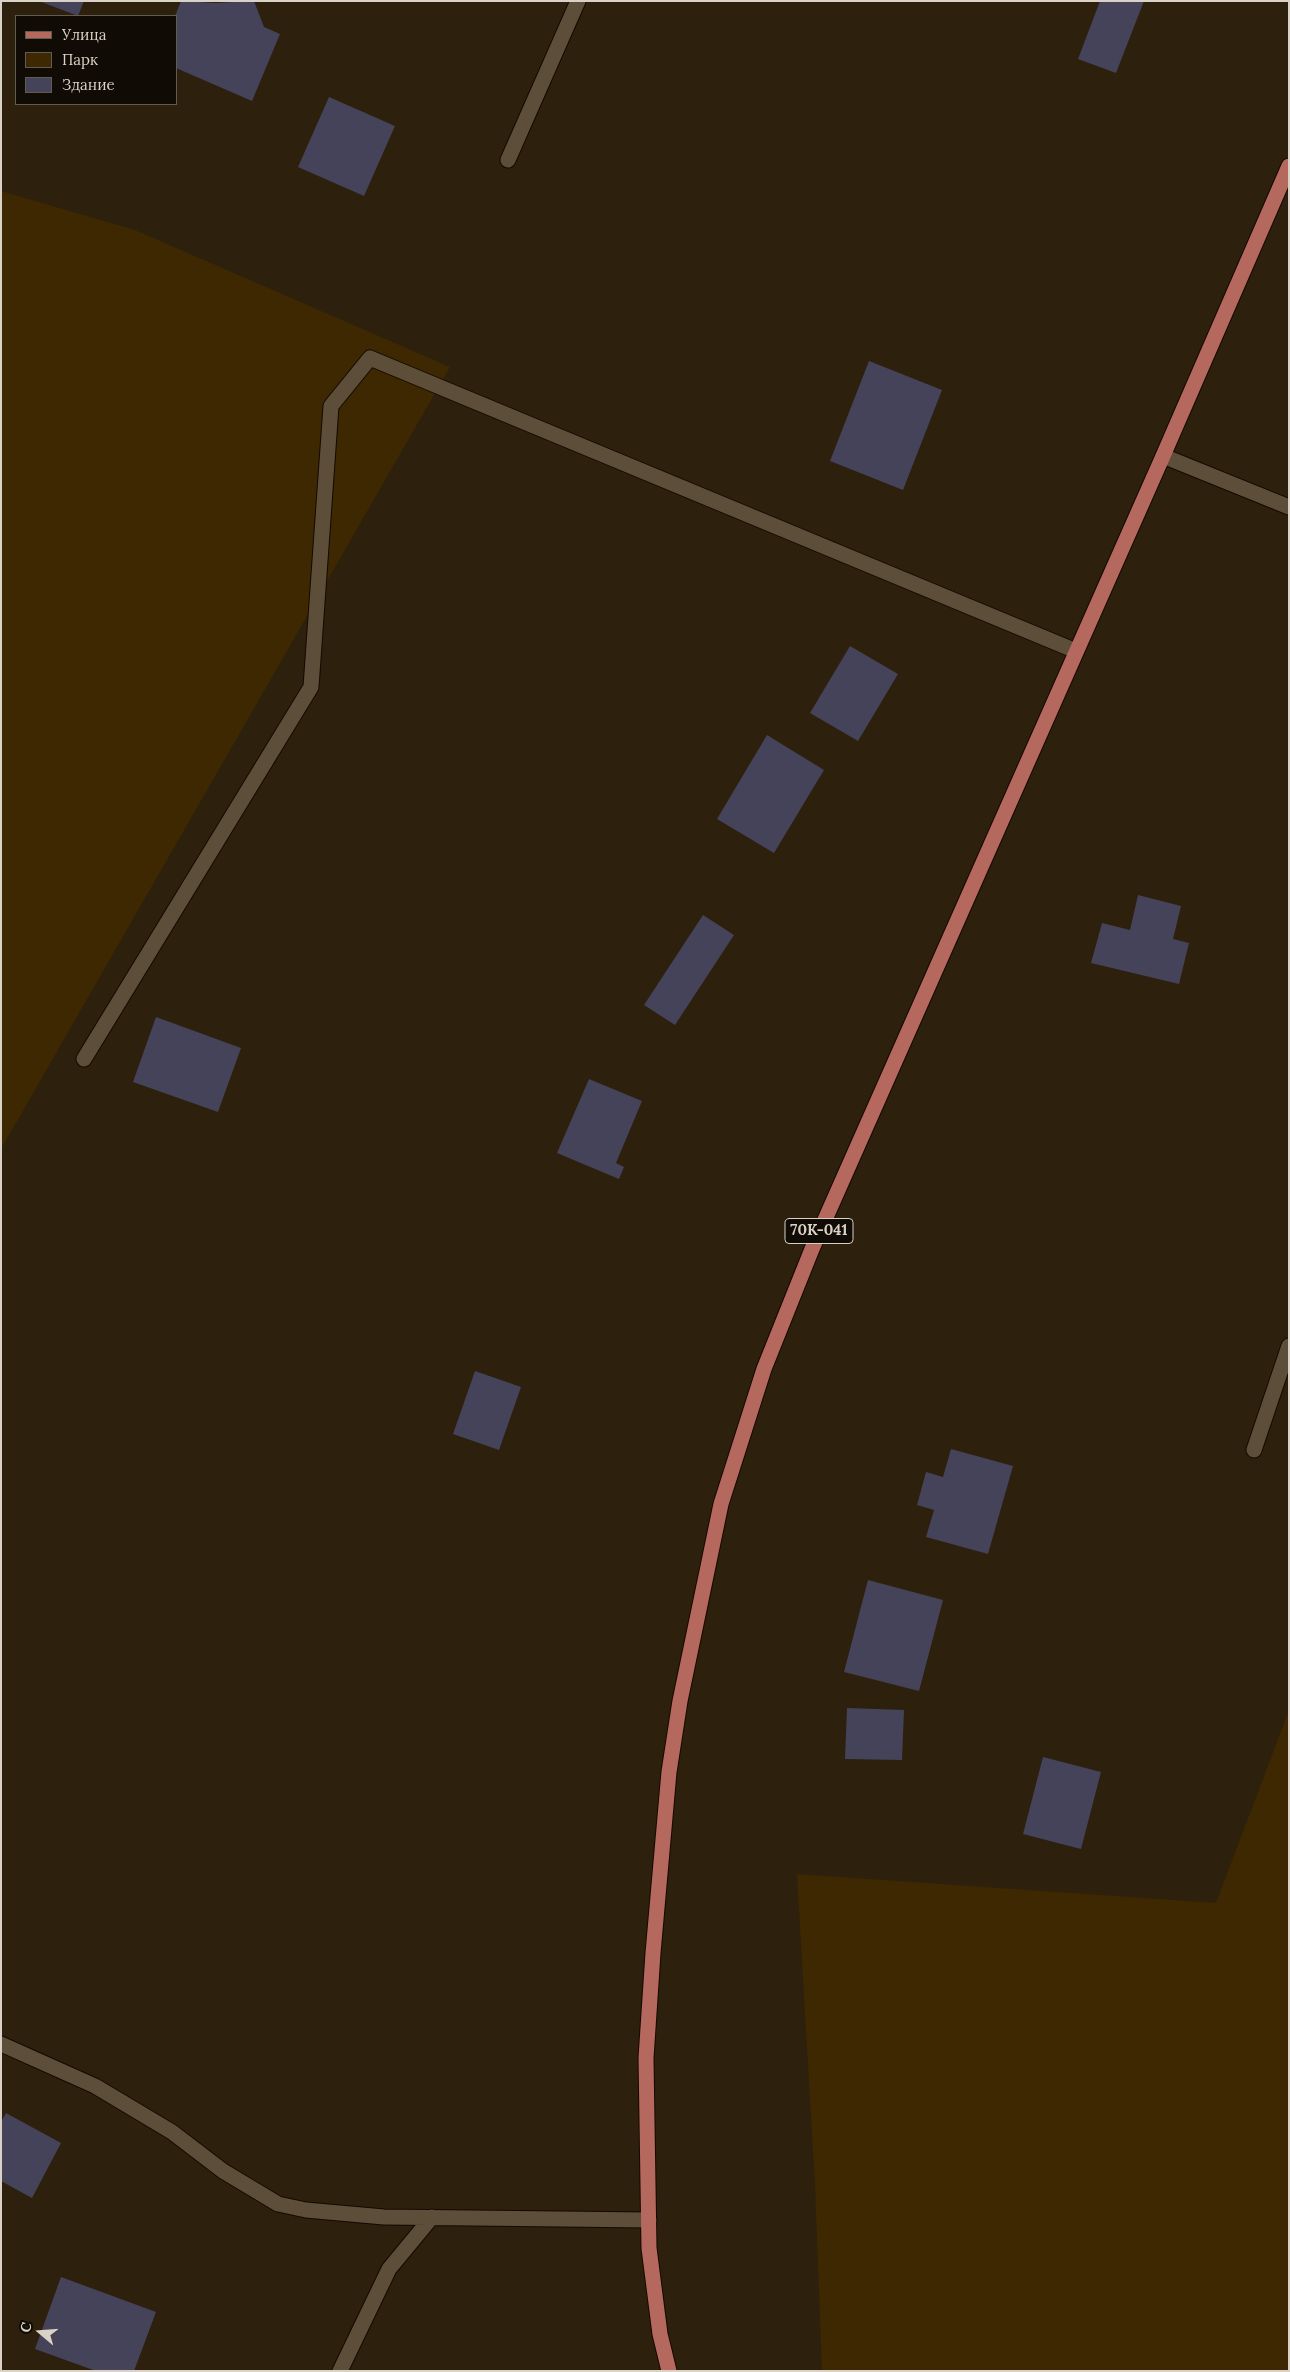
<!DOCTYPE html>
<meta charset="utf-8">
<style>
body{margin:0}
#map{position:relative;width:1290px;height:2372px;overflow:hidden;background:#2d200d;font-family:Lora,serif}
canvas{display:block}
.frame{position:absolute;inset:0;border:2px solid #dad2c6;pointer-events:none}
.legend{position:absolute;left:15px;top:15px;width:162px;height:90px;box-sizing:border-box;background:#100b04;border:1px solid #615b52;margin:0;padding:6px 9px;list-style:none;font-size:15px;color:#dad2c6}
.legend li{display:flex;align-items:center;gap:10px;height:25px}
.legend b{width:25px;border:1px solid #615b52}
.north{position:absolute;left:15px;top:2307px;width:50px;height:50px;-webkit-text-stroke:4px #100b04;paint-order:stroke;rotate:288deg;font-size:14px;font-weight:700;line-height:20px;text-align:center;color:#dad2c6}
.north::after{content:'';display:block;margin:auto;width:18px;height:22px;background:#dad2c6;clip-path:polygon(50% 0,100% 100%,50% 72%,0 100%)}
</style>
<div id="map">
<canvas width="1290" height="2372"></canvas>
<div class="frame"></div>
<ul class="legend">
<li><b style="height:6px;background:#b5685e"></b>Улица</li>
<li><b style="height:14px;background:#3d2801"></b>Парк</li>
<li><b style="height:14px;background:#444359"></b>Здание</li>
</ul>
<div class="north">С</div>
</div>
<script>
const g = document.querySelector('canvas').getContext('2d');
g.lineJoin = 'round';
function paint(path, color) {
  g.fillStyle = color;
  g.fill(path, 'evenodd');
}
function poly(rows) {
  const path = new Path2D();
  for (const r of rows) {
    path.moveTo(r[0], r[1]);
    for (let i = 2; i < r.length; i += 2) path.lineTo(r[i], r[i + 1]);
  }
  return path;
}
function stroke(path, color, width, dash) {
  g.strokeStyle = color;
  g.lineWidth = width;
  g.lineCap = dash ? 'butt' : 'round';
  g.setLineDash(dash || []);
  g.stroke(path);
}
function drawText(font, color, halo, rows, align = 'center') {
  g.font = font + ' Lora,serif';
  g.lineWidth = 5;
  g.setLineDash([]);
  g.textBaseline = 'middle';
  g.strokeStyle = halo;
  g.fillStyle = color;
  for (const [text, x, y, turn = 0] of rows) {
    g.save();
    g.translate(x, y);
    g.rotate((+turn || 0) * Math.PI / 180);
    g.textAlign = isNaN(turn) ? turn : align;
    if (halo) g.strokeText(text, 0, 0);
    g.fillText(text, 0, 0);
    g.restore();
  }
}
paint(poly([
 [1,191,135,230,450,367,1,1149],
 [1289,1710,1289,2371,822,2371,815,2186,797,1874,1216,1903]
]), '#3d2801');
paint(poly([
 [39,1,84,1,78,16],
 [181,1,215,3,254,1,264,27,280,34,252,101,176,68,175,16],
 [1100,1,1144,1,1116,73,1078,59],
 [329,97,395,126,364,196,298,167],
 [869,361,942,390,903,490,830,461],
 [850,646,898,674,858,741,810,713],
 [767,735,824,770,774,853,717,819],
 [1138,895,1181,906,1173,939,1189,943,1179,984,1091,963,1102,923,1130,930],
 [703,915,734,935,675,1025,644,1005],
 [156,1017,241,1048,218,1112,133,1082],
 [589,1079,642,1101,616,1163,624,1167,619,1179,557,1153],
 [475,1371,521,1387,499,1450,453,1434],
 [951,1449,1013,1466,988,1554,926,1537,934,1510,917,1505,926,1472,943,1477],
 [868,1580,943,1600,919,1691,844,1672],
 [847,1708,904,1710,902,1760,845,1759],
 [1043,1757,1101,1772,1081,1849,1023,1834],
 [6,2113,61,2143,32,2198,1,2181,1,2122],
 [61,2277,156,2312,134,2371,96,2371,35,2349]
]), '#444359');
const minor = poly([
 [508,160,578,1],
 [1163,456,1289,507],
 [84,1059,311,687,331,406,370,358,1076,651],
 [1254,1450,1289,1346],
 [1,2044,95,2086,172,2132,223,2171,278,2204,306,2210,384,2217,649,2220],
 [340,2371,389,2269,432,2217]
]);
const major = poly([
 [669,2371,660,2334,649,2248,646,2058,653,1953,669,1772,680,1701,721,1504,764,1369,812,1249,1163,456,1289,166]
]);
stroke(minor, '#150900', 17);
stroke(major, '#150900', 17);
stroke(minor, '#5c4e39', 15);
stroke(major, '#b5685e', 15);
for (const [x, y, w] of [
 [819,1231,68]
]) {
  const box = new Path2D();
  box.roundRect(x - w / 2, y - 12.5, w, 25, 4);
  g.fillStyle = '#100b04';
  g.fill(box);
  stroke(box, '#dad2c6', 1);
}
drawText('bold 15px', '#dad2c6', null, [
 ["70К-041",819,1231]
]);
</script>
